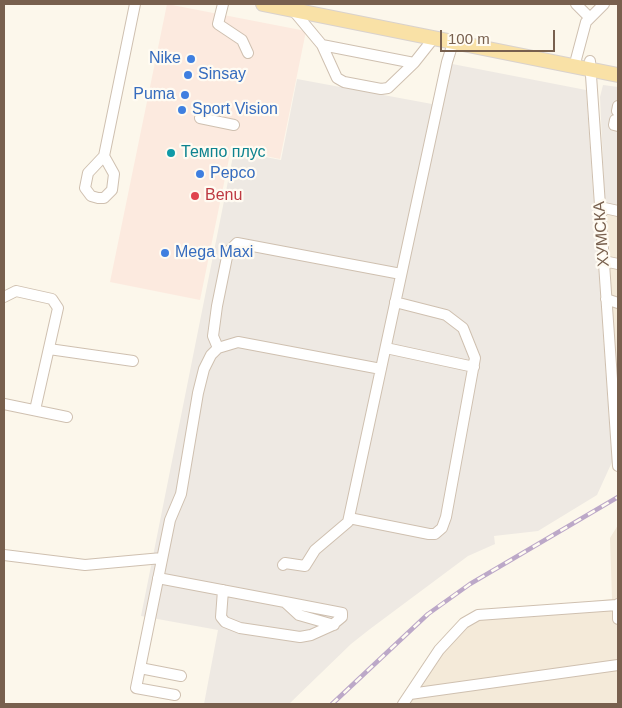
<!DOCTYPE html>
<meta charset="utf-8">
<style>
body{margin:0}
#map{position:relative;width:622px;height:708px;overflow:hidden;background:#fcf7eb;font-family:Helvetica,sans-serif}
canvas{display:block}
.frame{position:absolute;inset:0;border:5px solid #78604e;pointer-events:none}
.scale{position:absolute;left:440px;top:30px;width:115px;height:22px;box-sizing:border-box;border:2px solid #78604e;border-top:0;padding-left:6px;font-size:15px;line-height:18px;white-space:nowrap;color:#78604e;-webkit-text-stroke:4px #fffbf2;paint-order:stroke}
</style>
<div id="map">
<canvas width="622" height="708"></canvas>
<div class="frame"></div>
<div class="scale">100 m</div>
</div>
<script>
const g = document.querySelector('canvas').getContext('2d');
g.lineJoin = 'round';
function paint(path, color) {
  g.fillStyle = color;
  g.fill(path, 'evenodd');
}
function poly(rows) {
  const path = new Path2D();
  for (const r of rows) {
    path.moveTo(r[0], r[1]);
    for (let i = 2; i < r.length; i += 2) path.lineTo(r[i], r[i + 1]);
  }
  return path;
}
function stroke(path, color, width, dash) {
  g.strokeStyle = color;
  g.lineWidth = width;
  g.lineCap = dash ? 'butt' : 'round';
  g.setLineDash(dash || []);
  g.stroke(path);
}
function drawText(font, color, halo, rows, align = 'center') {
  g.font = font + ' Helvetica,sans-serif';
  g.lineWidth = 4.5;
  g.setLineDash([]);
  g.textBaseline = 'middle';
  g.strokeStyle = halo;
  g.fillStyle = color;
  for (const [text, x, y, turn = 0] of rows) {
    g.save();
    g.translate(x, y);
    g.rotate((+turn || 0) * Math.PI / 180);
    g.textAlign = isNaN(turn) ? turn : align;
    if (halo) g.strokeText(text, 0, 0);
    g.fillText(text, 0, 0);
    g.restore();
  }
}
paint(poly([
 [594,204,618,208,618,405,608,402],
 [618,525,618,704,398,704,475,612,612,599,610,538]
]), '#f4ead9');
paint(poly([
 [167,4,306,31,280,159,231,149,200,300,110,282]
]), '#fceadf');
paint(poly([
 [442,62,586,90,612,462,597,495,538,531,494,536,495,544,468,556,370,629,351,644,289,704,204,704,218,630,141,616,234,151,281,160,297,79,432,104],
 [603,85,618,87,618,208,605,206,600,97]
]), '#eee9e3');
const minor = poly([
 [223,4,218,24,242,40,248,53],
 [576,4,589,17],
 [292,9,322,45,414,63,433,39],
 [322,45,337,78,344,82,381,89,388,88,414,63],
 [590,61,618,466],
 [574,67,586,22,604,4],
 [617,111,618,106],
 [200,118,234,125],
 [615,120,614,125,618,126],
 [104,156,114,174,112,190,104,198,98,198,91,196,85,188,88,173,104,156,135,4],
 [600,207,618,211],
 [604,261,618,264],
 [4,297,16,291,52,299,58,308,35,410],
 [606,299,618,303],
 [218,348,213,336,217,306,228,252,237,243,401,274],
 [386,348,474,367],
 [49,349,133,361],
 [4,404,67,417],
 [349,518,429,534,435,534,442,528,446,517,475,358,463,328,446,315,395,302],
 [4,555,85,565,162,558],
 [283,565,285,563,305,566,315,550,348,522,447,62,453,43],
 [158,578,285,602,342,613,342,617,331,626,311,635,300,637,240,628,225,622,221,617,223,590],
 [286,603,299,615,334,625],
 [618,604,618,619],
 [140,668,181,676],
 [410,694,618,665],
 [175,695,136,688,170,520,181,494,198,393,204,369,211,355,218,348,238,342,381,369],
 [403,704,439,650,464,623,478,615,617,605]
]);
const major = poly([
 [263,4,618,75]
]);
stroke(minor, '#cfc0b0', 12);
stroke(major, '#d9d2cd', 16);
stroke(minor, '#fff', 10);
stroke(major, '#f9e1a6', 14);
const rail = poly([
 [332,704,428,614,470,584,618,497]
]);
stroke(rail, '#bca8c8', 4.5);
stroke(rail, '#fffbf2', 2.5, [8]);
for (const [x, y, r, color] of [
 [191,59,5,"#3f7fe0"],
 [188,75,5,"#3f7fe0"],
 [185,95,5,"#3f7fe0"],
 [182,110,5,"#3f7fe0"],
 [171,153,5,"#0f9aa8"],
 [200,174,5,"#3f7fe0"],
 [195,196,5,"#e0444e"],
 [165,253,5,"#3f7fe0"]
]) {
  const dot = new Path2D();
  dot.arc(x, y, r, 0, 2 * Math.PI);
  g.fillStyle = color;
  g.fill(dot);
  stroke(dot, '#fffbf2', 2);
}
drawText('16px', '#366cbe', '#fffbf2', [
 ["Nike",181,59,"right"],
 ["Sinsay",198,75],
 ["Puma",175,95,"right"],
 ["Sport Vision",192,110],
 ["Pepco",210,174],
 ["Mega Maxi",175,253]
], 'left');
drawText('16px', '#0d838f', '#fffbf2', [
 ["Темпо плус",181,153]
], 'left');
drawText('16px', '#be3a42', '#fffbf2', [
 ["Benu",205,196]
], 'left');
drawText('16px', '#78604e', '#fffbf2', [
 ["ХУМСКА",602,234,-94]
]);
</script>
